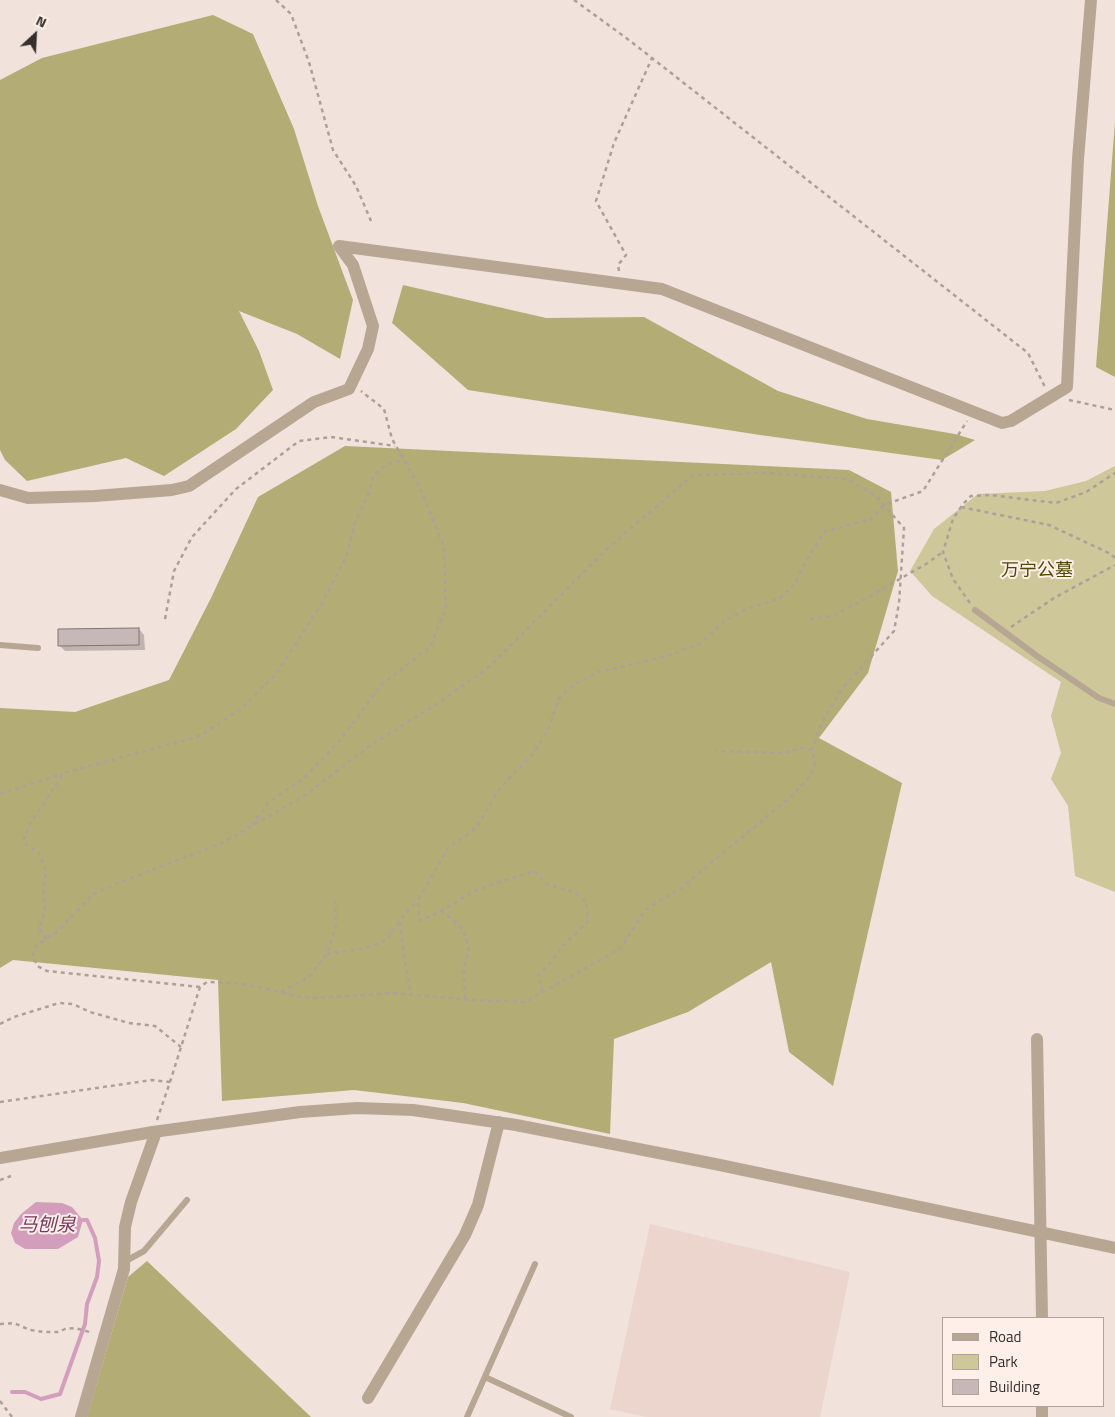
<!DOCTYPE html>
<meta charset="utf-8">
<style>
body{margin:0}
#map{position:relative;width:1115px;height:1417px;overflow:hidden;background:#f1e2dc;font-family:"Titillium Web",sans-serif}
canvas{display:block}
.legend{position:absolute;left:942px;top:1317px;width:162px;height:90px;box-sizing:border-box;background:#feefe9;border:1px solid #aea39e;margin:0;padding:6px 9px;list-style:none;font-size:15px;color:#35302d}
.legend li{display:flex;align-items:center;gap:10px;height:25px}
.legend b{width:25px;border:1px solid #aea39e}
.north{position:absolute;left:10px;top:10px;width:50px;height:50px;-webkit-text-stroke:4px #feefe9;paint-order:stroke;rotate:25deg;font-size:14px;font-weight:700;line-height:20px;text-align:center;color:#35302d}
.north::after{content:'';display:block;margin:auto;width:18px;height:22px;background:#35302d;clip-path:polygon(50% 0,100% 100%,50% 72%,0 100%)}
</style>
<div id="map">
<canvas width="1115" height="1417"></canvas>
<ul class="legend">
<li><b style="height:6px;background:#b6a692"></b>Road</li>
<li><b style="height:14px;background:#cdc799"></b>Park</li>
<li><b style="height:14px;background:#c7b8b8"></b>Building</li>
</ul>
<div class="north">N</div>
</div>
<script>
const g = document.querySelector('canvas').getContext('2d');
g.lineJoin = 'round';
function paint(path, color) {
  g.fillStyle = color;
  g.fill(path, 'evenodd');
}
function poly(rows) {
  const path = new Path2D();
  for (const r of rows) {
    path.moveTo(r[0], r[1]);
    for (let i = 2; i < r.length; i += 2) path.lineTo(r[i], r[i + 1]);
  }
  return path;
}
function stroke(path, color, width, dash) {
  g.strokeStyle = color;
  g.lineWidth = width;
  g.lineCap = dash ? 'butt' : 'round';
  g.setLineDash(dash || []);
  g.stroke(path);
}
function drawText(font, color, halo, rows, align = 'center') {
  g.font = font + ' "Titillium Web","Noto Sans SC",sans-serif';
  g.lineWidth = 4;
  g.setLineDash([]);
  g.textBaseline = 'middle';
  g.strokeStyle = halo;
  g.fillStyle = color;
  for (const [text, x, y, turn = 0] of rows) {
    g.save();
    g.translate(x, y);
    g.rotate((+turn || 0) * Math.PI / 180);
    g.textAlign = isNaN(turn) ? turn : align;
    if (halo) g.strokeText(text, 0, 0);
    g.fillText(text, 0, 0);
    g.restore();
  }
}
paint(poly([
 [650,1224,850,1272,820,1417,646,1417,610,1409]
]), '#ebd5cc');
paint(poly([
 [1115,466,1115,892,1075,876,1068,806,1051,779,1061,753,1051,716,1061,682,932,596,910,571,934,529,978,494,1045,491,1086,481]
]), '#cdc799');
paint(poly([
 [213,15,253,34,294,129,318,206,353,300,340,359,297,334,239,311,259,351,273,390,236,429,164,476,126,458,27,481,5,460,0,450,0,80,42,58],
 [1115,122,1115,377,1096,367],
 [403,285,546,318,644,317,778,391,867,419,955,434,975,440,942,460,760,435,468,390,392,323],
 [345,446,849,470,891,492,898,571,868,673,819,738,902,783,833,1086,789,1052,771,962,688,1012,614,1039,610,1134,463,1103,354,1090,222,1101,218,980,13,960,0,968,0,708,75,712,169,680,211,598,258,497],
 [147,1261,311,1417,87,1417,128,1277]
]), '#b4ac75');
paint(poly([
 [36,1202,62,1203,72,1207,83,1220,78,1237,58,1249,25,1249,15,1243,11,1233,14,1223,21,1214]
]), '#d39ebc');
paint(poly([
 [139,629,144,635,145,650,65,651,59,645]
]), '#0003');
stroke(poly([
 [12,1392,25,1392,41,1399,60,1394,85,1324,87,1304,97,1277,99,1261,95,1238,87,1220,83,1220]
]), '#d39ebc', 4);
const building = poly([
 [139,628,139,645,58,646,58,629,139,628]
]);
paint(building, '#c7b8b8');
stroke(building, '#827374', 1);
stroke(poly([
 [276,0,291,14,309,62,333,150,356,186,371,221],
 [574,0,629,40,1028,353,1045,387],
 [619,271,618,265,626,255,596,201,614,143,652,58],
 [1069,400,1115,410],
 [961,507,1049,525,1111,554,1115,558],
 [970,603,953,579,943,552,953,519,963,504,971,496,990,495,1056,503,1086,492,1115,473],
 [165,619,174,571,192,537,236,489,299,441,331,437,395,446],
 [810,619,832,616,858,603,926,564,943,552],
 [1011,627,1054,598,1115,565],
 [0,794,62,774],
 [252,825,268,803,304,778,341,739,382,684,430,647,446,608,444,547,419,486,392,439,384,409,361,391],
 [441,910,463,929,469,949,464,969,465,999],
 [400,922,404,955,411,994],
 [46,939,39,928,45,911,43,896,46,871,39,853,23,842,31,822,64,773,200,736,242,708,276,674,321,605,347,555,355,522,368,496,374,474,388,464,404,460],
 [327,954,366,948,387,940,400,920,417,901],
 [200,987,47,971,37,966,33,955,37,945,56,933,92,895,116,884,224,842,304,796,368,747,437,704,490,666,609,547,693,475,768,473,847,479,876,496,904,528,899,603,894,631,842,689,822,722,812,750],
 [281,992,309,977,327,954,336,927,335,901],
 [542,992,538,975,549,965,561,948,588,921,586,902,574,892,546,884,535,871,495,883,475,891,432,916,419,920,418,900,448,848,476,828,500,788,533,754,548,730,559,698,575,684,599,672,670,655,701,643,726,620,751,607,779,599,794,585,806,561,824,532,871,519,884,505,923,491,967,421],
 [0,1024,14,1017,59,1003,73,1004,90,1012,129,1023,155,1026,181,1047],
 [0,1102,152,1080,170,1082],
 [157,1120,170,1082,200,987,207,982,238,983,268,989,294,996,313,998,392,993,472,1000,525,1002,621,948,645,910,681,888,795,793,811,775,815,762,812,750,801,748,784,753,716,751],
 [0,1180,11,1176],
 [0,1324,14,1323,30,1330,44,1332,59,1332,65,1329,75,1328,93,1333],
 [0,1401,12,1417]
]), '#aca09b', 2.5, [4, 4]);
stroke(poly([
 [975,610,1037,656,1099,698,1115,704],
 [0,645,38,648],
 [124,1262,144,1251,187,1200],
 [485,1377,571,1417],
 [467,1417,535,1264]
]), '#b6a692', 6);
stroke(poly([
 [0,490,28,498,95,496,172,490,189,486,314,402,349,389,368,349,373,326,353,265,339,246,662,289,1002,423,1011,421,1067,387,1078,159,1091,0],
 [1037,1039,1042,1318],
 [0,1158,153,1132,300,1112,357,1108,413,1110,516,1125,715,1164,1115,1248],
 [368,1398,465,1235,478,1205,499,1122],
 [81,1417,124,1269,125,1227,131,1202,156,1132],
 [1042,1417,1042,1406]
]), '#b6a692', 12);
drawText('18px', '#514800', '#feefe9', [
 ["万宁公墓",1037,572]
]);
drawText('italic 19px', '#78375f', '#feefe9', [
 ["马刨泉",47,1226]
]);
</script>
